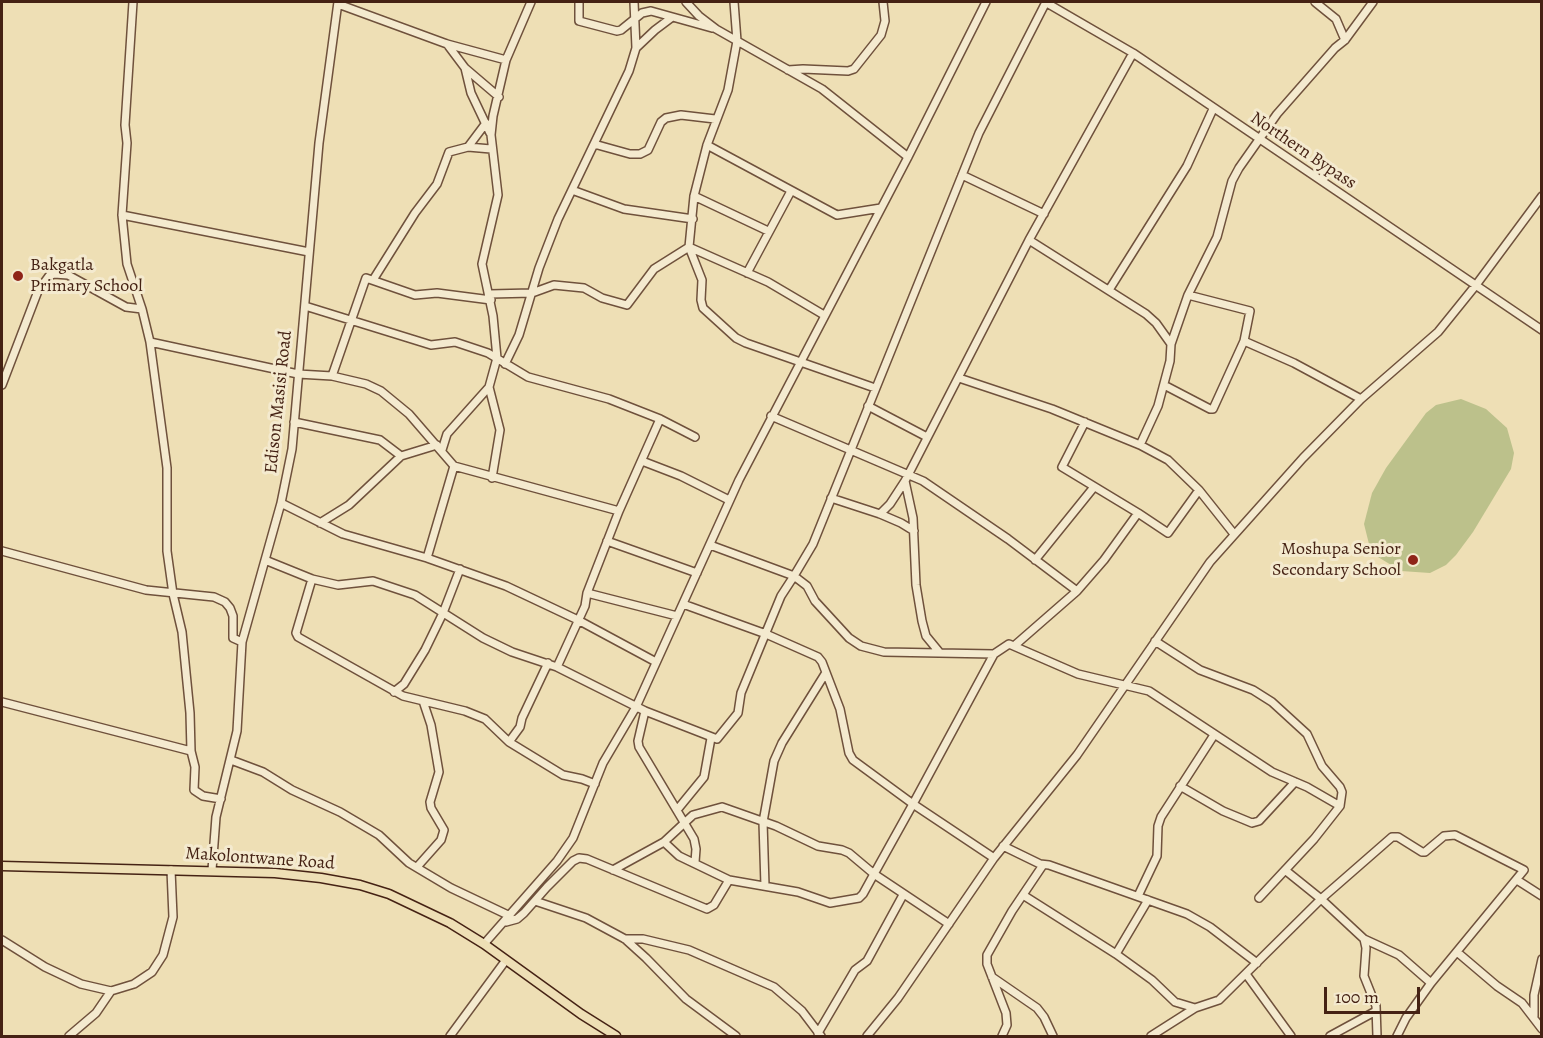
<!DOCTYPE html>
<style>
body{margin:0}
#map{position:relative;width:1543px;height:1038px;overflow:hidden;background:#eedfb5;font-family:Alegreya,serif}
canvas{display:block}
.frame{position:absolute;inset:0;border:3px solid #452214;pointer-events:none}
.scale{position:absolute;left:1324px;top:987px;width:96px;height:27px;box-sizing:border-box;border:3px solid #452214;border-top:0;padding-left:8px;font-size:18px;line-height:21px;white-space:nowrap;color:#452214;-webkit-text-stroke:4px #f4eacf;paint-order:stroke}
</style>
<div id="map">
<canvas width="1543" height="1038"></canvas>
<div class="frame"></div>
<div class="scale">100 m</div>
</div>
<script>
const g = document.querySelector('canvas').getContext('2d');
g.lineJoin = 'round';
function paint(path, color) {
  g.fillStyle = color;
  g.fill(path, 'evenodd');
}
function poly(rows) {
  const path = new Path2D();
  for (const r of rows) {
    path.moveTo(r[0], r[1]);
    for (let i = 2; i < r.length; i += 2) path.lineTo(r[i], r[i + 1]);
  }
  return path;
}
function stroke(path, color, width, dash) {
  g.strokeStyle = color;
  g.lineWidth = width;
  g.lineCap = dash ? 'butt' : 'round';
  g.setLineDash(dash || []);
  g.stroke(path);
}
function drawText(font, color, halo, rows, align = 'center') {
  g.font = font + ' Alegreya,serif';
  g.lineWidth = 6;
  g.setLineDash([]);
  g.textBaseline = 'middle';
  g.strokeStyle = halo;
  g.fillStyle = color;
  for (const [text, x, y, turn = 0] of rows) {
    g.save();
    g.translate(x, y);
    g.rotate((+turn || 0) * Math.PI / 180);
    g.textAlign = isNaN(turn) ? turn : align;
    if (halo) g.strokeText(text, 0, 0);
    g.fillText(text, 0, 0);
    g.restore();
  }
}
paint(poly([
 [1461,399,1486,409,1507,428,1514,453,1511,469,1473,532,1456,555,1446,565,1430,573,1401,571,1378,557,1369,544,1364,524,1372,493,1386,468,1426,413,1436,405]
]), '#bcc18b');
const minor = poly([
 [133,2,125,125,127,143,122,215,127,264,142,309],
 [579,2,579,21,617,31,621,30,642,13,651,11,712,28],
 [686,2,699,16,716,29,822,89,908,157],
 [734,2,737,41,728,90,707,145,694,196,689,247,702,280,701,300,703,308,736,338,746,343,875,388],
 [1045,2,1133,53,1542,330],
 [1315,2,1336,19,1345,40],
 [338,4,447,44,506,60],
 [447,44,465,68,499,97],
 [636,48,655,30,671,18],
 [465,68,471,93,490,133],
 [788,70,803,69,848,71,854,69,881,35,885,21,883,2],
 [594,144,630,154,640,154,648,150,661,122,666,118,681,115,715,119],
 [707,145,837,215,881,208],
 [468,147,486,123],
 [962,175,1044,214],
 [572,190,624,209,693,219],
 [694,196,768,231],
 [122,215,309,252],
 [1029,240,1133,53],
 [747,273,791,191],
 [373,280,415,213,437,184,449,152,468,147,491,149],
 [1109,290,1187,166,1213,109],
 [490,294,532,293,554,285,584,288,602,298,627,305,654,269,689,247,768,282,824,315],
 [1188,295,1250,311,1244,341],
 [305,306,431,345,455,342,488,353,528,377,609,399,660,419,695,437],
 [150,342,298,374,332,376,366,384,381,391,409,414,454,466,619,511],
 [1171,344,1188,295,1217,237,1232,181,1239,168,1277,114,1335,48,1345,40,1373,2],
 [505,364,519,335,539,268,558,219,629,71,636,48,634,2],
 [332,376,366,278,415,295,437,293,491,300],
 [959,378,1052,409,1140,445],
 [2,385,38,291,49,276,54,274,68,275,126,307,142,309,150,342,167,468,167,551,173,594,182,632,190,713,191,751,195,767,194,790,203,796,221,799],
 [1164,385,1210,409,1213,409,1244,341,1294,363,1361,399],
 [489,387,500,430,492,478],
 [868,406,927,437],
 [771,416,923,481,1008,539,1077,591,1104,560,1138,513,1168,533,1199,490,1234,534],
 [294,422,380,440,401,456],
 [1085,422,1062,467,1138,513],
 [442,450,447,434,489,387,497,358,493,316,482,264,498,195,491,135,493,116,506,60,531,2],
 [642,461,681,476,729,500],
 [905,481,913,518,916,585,922,621,926,636,940,653],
 [831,498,880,514,901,523,914,531],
 [281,503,343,534,427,558,506,586,578,620,656,662],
 [880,514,890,504,905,481,1029,240,1146,314,1156,323,1171,344,1170,361,1158,406,1140,445,1168,460,1199,490],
 [320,523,349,505,401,456,437,445],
 [607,541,697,573],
 [710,545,794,576,813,544,979,133,1046,2],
 [2,551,146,590,214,597,225,602,230,608,233,616,233,638,242,642],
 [427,558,454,466],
 [265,560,312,579,338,585,373,581,415,595,483,638,512,652,557,667,645,711,717,739,738,713,741,693,781,596,794,576,807,586,815,601,849,638,861,646,884,652,994,654],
 [1035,560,1094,487],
 [312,579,296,633,298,637,403,696,465,711,485,719,509,742,563,775,582,779,595,784],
 [587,593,677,616],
 [1155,641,1200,670,1253,690,1272,702,1307,734,1322,766,1340,787,1342,792,1340,806,1314,839,1259,898],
 [1014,646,1077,591],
 [557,667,585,606,587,593,619,511,660,419],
 [394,692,404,684,425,650,443,613,460,569],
 [2,702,191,751],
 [645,711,638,741,639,747,694,839,696,849,695,862],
 [509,742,520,727,522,718,548,663],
 [231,760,263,772,292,790,340,812,379,835,409,863,451,888,510,916],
 [1180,786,1223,811,1252,823,1259,821,1295,782],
 [677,810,704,777,711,738],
 [664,842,693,815,722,807,776,826,818,846,842,850,849,853,874,874,913,804,853,760,849,753,840,709,822,662,818,657,766,634,683,604],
 [1003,846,1040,864,1049,865,1187,914,1210,927,1257,963],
 [994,858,913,804,994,654,1009,644,1078,674,1149,691,1272,772,1307,787,1340,806],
 [417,867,441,840,444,830,431,808,430,802,439,772,431,725,423,701],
 [212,870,216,817,237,731,242,642,281,503,292,449,319,143,338,2],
 [613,870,664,842,679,856,729,880,798,892,830,903,859,898,863,894,874,874,949,924],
 [1285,870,1321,899,1364,939,1399,955,1431,983],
 [1517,880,1542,896],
 [765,886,763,822,774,761,782,743,825,674],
 [1023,895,1116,954,1152,980,1175,1002,1195,1008],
 [1138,896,1157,856,1158,826,1161,817,1214,735],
 [535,901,586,918,625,939,646,958,686,999,736,1036],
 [506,922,517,919,524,913,547,887,573,861,579,858,587,859,707,909,714,905,729,880],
 [625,939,643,939,689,950,774,987,802,1011,821,1036],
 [1364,939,1366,948,1364,976,1376,1006,1377,1036],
 [2,940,45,967,81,984,111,991,134,984,152,972,163,955,173,917,171,870],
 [484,944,557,861,573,838,603,763,636,707,739,480,908,157,986,2],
 [1457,952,1497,986,1522,1003,1542,1029],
 [1116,954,1148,900],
 [1246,974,1291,1036],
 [992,977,1037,1008,1044,1017,1053,1036],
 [1534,1016,1534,995,1542,959],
 [818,1033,855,970,867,961,903,895],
 [69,1036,96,1013,111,991],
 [450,1036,506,960],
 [867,1036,898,998,994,858,1077,755,1210,562,1303,458,1361,399,1438,332,1476,285,1542,196],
 [1002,1036,1007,1025,1006,1013,987,964,987,955,1012,911,1043,865],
 [1151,1036,1195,1008,1219,1000,1321,899,1392,837,1398,837,1422,852,1425,852,1444,836,1455,835,1524,870,1431,983,1406,1018,1397,1036],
 [1330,1036,1376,1011]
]);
const major = poly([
 [2,866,275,873,321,878,360,885,389,894,450,923,484,944,581,1014,616,1036]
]);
stroke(minor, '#6f513c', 10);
stroke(major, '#452214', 11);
stroke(minor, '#f4eacf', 7);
stroke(major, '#eedfb5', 8);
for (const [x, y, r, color] of [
 [18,276,6,"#8f2418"],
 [1413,560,6,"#8f2418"]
]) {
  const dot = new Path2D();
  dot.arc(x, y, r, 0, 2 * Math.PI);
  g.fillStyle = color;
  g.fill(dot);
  stroke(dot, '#f4eacf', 2);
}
drawText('18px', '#452214', '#f4eacf', [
 ["Northern Bypass",1303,151,34],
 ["Edison Masisi Road",279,402,-84],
 ["Makolontwane Road",260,859,4]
]);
drawText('18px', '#452214', '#f4eacf', [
 ["Bakgatla",30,266],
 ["Primary School",30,287],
 ["Moshupa Senior",1401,550,"right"],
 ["Secondary School",1401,571,"right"]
], 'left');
</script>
